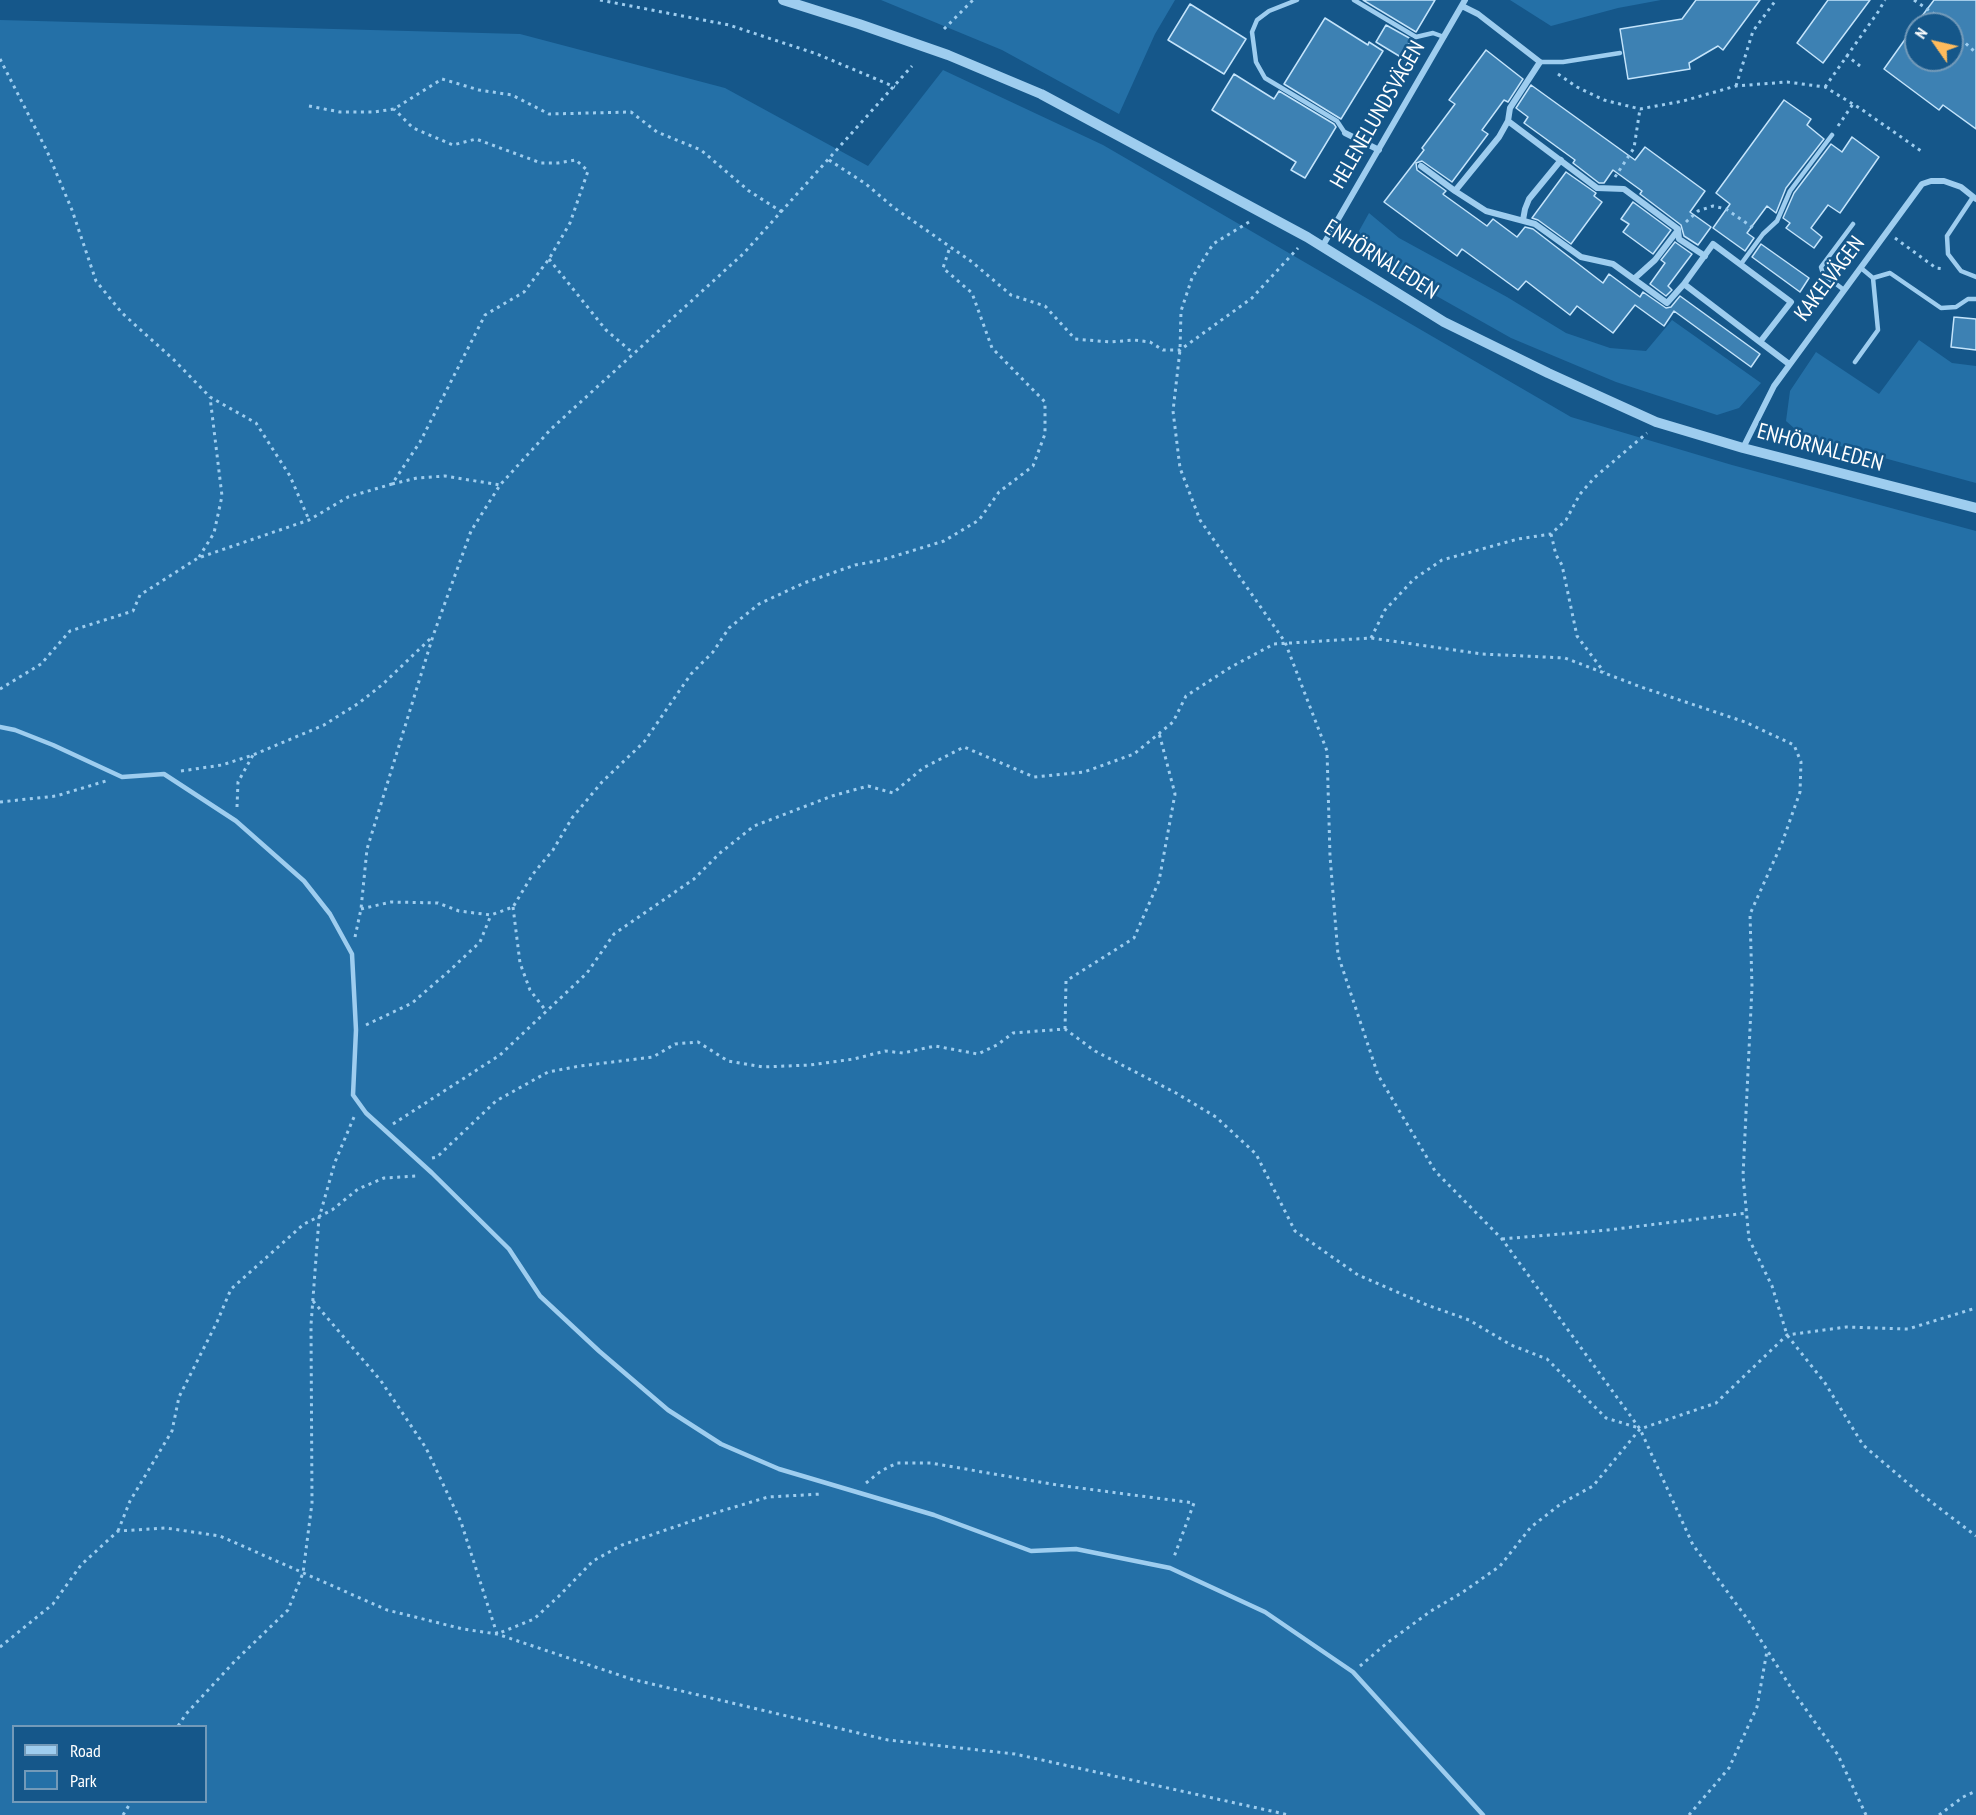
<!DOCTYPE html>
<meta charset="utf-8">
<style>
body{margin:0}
#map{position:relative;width:1976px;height:1815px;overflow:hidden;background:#15578a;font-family:"PT Sans Narrow",sans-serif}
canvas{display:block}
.legend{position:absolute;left:12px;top:1725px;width:195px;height:78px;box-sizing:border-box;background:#15578a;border:2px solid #739ab9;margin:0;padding:8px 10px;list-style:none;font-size:18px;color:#fff}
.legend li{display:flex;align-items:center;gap:12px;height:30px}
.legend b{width:30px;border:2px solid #739ab9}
.north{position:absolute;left:1904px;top:12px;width:60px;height:60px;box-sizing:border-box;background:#15578a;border:2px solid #739ab9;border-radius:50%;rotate:304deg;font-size:16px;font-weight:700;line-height:24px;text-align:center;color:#fff}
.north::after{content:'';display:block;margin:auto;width:21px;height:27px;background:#ffbb5c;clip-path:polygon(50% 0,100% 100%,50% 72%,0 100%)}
</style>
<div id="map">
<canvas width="1976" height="1815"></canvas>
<ul class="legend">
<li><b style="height:8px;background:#9ecdef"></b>Road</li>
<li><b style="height:16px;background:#2470a7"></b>Park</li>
</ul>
<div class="north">N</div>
</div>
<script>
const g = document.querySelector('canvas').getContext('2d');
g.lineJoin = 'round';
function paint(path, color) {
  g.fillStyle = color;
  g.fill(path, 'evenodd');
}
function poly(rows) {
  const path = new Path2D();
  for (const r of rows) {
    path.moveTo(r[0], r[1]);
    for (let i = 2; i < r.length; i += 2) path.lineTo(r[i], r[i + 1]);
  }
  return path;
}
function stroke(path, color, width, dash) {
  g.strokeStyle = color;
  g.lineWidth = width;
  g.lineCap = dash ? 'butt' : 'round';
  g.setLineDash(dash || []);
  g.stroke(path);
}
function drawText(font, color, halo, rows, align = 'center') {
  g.font = font + ' "PT Sans Narrow",sans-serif';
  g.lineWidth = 5;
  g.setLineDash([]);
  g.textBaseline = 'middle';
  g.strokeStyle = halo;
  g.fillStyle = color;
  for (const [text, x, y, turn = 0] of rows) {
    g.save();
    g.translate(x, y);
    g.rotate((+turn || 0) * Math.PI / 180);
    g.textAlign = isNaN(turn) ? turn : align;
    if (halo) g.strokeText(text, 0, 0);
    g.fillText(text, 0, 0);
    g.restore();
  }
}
paint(poly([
 [881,0,1175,0,1155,34,1119,114,1002,50],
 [1510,0,1661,0,1618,8,1551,26],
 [0,20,520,34,725,88,868,166,943,70,1103,145,1571,417,1732,465,1976,531,1976,1815,0,1815],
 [14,1726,206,1726,206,1802,14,1802],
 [1369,213,1399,238,1507,297,1566,333,1610,348,1646,351,1672,320,1761,383,1739,408,1717,415,1616,382,1511,338,1369,258,1359,231],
 [1919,340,1952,363,1976,366,1976,483,1803,436,1786,421,1790,391,1816,352,1879,394]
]), '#2470a7');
const building = poly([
 [1363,0,1435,0,1416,32,1363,0],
 [1696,0,1760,0,1723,50,1718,46,1689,63,1690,69,1628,79,1620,29,1682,19,1696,0],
 [1828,0,1870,0,1823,63,1797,43,1828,0],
 [1934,0,1976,0,1976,129,1943,105,1939,110,1884,69,1916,24,1916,60,1952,60,1952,24,1916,24,1934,0],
 [1190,4,1246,39,1224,74,1168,40,1190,4],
 [1325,18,1368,45,1369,42,1383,51,1341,119,1284,84,1325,18],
 [1386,25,1411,39,1409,43,1417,48,1409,62,1376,42,1386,25],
 [1486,50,1523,79,1508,102,1504,100,1482,130,1488,134,1452,182,1422,161,1416,163,1417,170,1446,191,1443,194,1444,195,1487,226,1493,219,1517,237,1525,227,1533,229,1603,283,1609,274,1640,297,1643,292,1666,308,1671,307,1680,296,1760,354,1751,367,1674,311,1664,326,1635,305,1613,333,1577,306,1570,315,1526,281,1518,290,1462,249,1457,256,1384,202,1424,150,1422,148,1455,104,1449,100,1486,50],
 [1234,74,1274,99,1279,91,1334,124,1336,127,1305,178,1291,170,1296,162,1212,110,1234,74],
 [1531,85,1635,160,1645,147,1705,191,1690,212,1711,227,1698,245,1684,236,1681,225,1640,194,1642,191,1613,170,1604,183,1599,183,1573,163,1575,160,1524,123,1528,117,1516,108,1531,85],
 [1784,100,1811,119,1807,125,1824,139,1786,188,1776,213,1767,206,1747,233,1754,238,1745,251,1713,228,1730,204,1716,193,1784,100],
 [1852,137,1879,157,1840,213,1828,205,1811,228,1822,237,1814,248,1786,228,1790,223,1783,218,1794,193,1831,144,1842,152,1852,137],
 [1566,172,1596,193,1594,196,1602,202,1571,244,1538,220,1532,218,1566,172],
 [1633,202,1671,230,1653,254,1623,232,1629,224,1621,219,1633,202],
 [1675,242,1692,254,1668,286,1672,290,1666,296,1650,284,1665,263,1661,260,1675,242],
 [1761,244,1809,278,1800,292,1752,257,1761,244],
 [1954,317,1976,319,1976,350,1951,347,1954,317]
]);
paint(building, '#3d81b3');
stroke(building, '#c4e4fb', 1.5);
stroke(poly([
 [600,0,729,25,817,54,895,87],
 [1914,0,1949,24],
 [1952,26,1960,38,1976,53],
 [944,29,973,0],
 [1846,55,1860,66],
 [0,59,47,151,72,210,96,281,122,313,174,360,210,397,256,423,290,476,309,520],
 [1558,74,1577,87,1604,100,1640,109,1683,101,1736,86,1787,82,1825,87,1861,109,1924,153],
 [1736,86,1753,31,1776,0],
 [1825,87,1878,12,1885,0],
 [309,106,340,112,374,112,394,109,442,79,479,90,512,95,549,114,631,112,657,132,701,150,749,191,782,212],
 [1838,126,1853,104],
 [829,160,866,184,893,207,972,262,1011,295,1045,306,1075,339,1110,342,1134,340,1150,342,1163,350,1180,350,1252,298,1298,248],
 [1615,177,1634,148,1640,109],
 [1249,222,1213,244,1192,278,1181,311,1180,350,1173,411,1180,468,1200,520,1285,642,1327,751,1330,856,1338,955,1378,1075,1435,1171,1502,1239,1640,1429,1693,1545,1748,1620,1795,1694,1838,1755,1866,1815],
 [1686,222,1698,211,1713,206,1726,209,1755,229],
 [1895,238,1936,268,1945,269],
 [549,259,606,330,633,353],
 [392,484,417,478,445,476,500,485],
 [1551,534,1556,555,1562,565,1577,636,1604,672],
 [199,557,214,533,222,496,210,397],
 [1371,638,1385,610,1414,579,1442,560,1518,539,1551,534,1566,520,1580,494,1595,477,1647,433],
 [0,689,41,664,70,631,133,611,140,595,198,558,309,520,348,497,392,484,420,442,485,315,524,292,549,259,570,223,588,171,576,160,558,163,541,163,476,139,453,145,413,128,394,109],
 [181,771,222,765,253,755,324,725,359,703,383,684,432,637],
 [0,802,56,796,106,781],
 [237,807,238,782,253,755],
 [513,907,520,963,530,990,546,1011],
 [361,909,391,902,438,903,459,911,491,915,513,907,533,874,553,850,572,818,602,782,644,742,691,674,713,652,729,628,759,604,804,583,855,565,882,560,944,541,979,520,999,492,1033,466,1045,434,1045,402,992,348,972,293,943,268,950,247],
 [355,937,361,909,367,849,433,636,471,531,500,485,551,429,744,253,912,66],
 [366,1025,412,1003,448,972,480,942,491,915],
 [1065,1029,1066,981,1134,938,1159,881,1175,794,1159,733],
 [393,1124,500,1055,587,973,614,934,694,879,720,853,754,826,832,796,868,786,893,793,923,768,964,747,1034,777,1084,772,1134,754,1173,722,1186,696,1231,667,1274,644,1371,638,1482,654,1565,658,1641,687,1745,722,1794,745,1801,762,1800,792,1782,843,1750,914,1752,987,1743,1176,1749,1239,1772,1286,1787,1335,1825,1383,1863,1445,1917,1491,1976,1536],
 [432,1158,437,1157,496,1101,548,1072,580,1066,653,1057,675,1044,698,1042,728,1061,763,1067,810,1065,854,1059,885,1051,903,1053,935,1046,978,1054,997,1045,1013,1033,1065,1029,1095,1051,1176,1093,1216,1117,1256,1154,1295,1231,1358,1275,1427,1305,1469,1320,1511,1345,1547,1359,1606,1418,1639,1428],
 [1502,1239,1608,1230,1747,1213],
 [313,1301,381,1381,426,1448,461,1522,497,1634,534,1619,560,1595,593,1561,622,1545,718,1512,768,1497,821,1494],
 [866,1483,881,1471,897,1463,931,1463,1057,1485,1194,1503,1174,1557],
 [118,1531,130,1501,172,1431,179,1397,217,1322,231,1289,304,1224,332,1210,358,1189,384,1178,417,1176],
 [0,1647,53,1604,81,1565,118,1531,166,1528,220,1536,387,1610,463,1629,497,1634,631,1679,888,1740,1015,1754,1289,1815],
 [1360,1666,1387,1643,1431,1611,1463,1592,1500,1566,1531,1527,1562,1503,1593,1486,1640,1429,1716,1403,1787,1335,1846,1327,1908,1329,1976,1308],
 [178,1726,186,1714,235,1661,288,1610,303,1573,312,1503,311,1325,319,1218,335,1162,354,1117],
 [123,1815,131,1802],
 [1689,1815,1729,1768,1757,1707,1767,1651],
 [1939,1815,1963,1797,1976,1791]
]), '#9ecdef', 3, [3, 4.5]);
stroke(poly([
 [1297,0,1269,11,1257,20,1252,32,1256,62,1265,78,1337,121,1345,133],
 [1354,0,1416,37,1433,33,1444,37],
 [1540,62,1563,62,1620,53],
 [1973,197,1947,236,1948,254,1961,271,1976,277],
 [1741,264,1763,234,1777,221,1790,191,1832,135],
 [1861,268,1873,278,1890,273,1941,308,1956,307,1968,299,1976,299],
 [1844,290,1823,274,1821,267,1853,224],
 [1855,362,1878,330,1873,278],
 [0,727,15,730,53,745,122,777,164,774,236,821,304,881,330,914,352,954,356,1030,353,1095,366,1113,432,1173,509,1249,540,1296,599,1351,668,1410,721,1444,779,1469,934,1515,1031,1551,1076,1549,1170,1568,1265,1612,1353,1672,1483,1815]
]), '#9ecdef', 4.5);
stroke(poly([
 [1462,6,1478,14,1540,62,1510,108,1508,121,1597,188,1624,189,1678,229,1679,239,1705,256],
 [1345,133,1379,150],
 [1421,166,1455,191,1499,137,1508,121],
 [1455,191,1486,211,1535,224,1581,257,1613,264,1667,303,1684,284],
 [1523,220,1525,209,1529,199,1561,160],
 [1322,247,1465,0],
 [1635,278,1655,260,1678,230],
 [1760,342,1791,302,1713,244,1684,284,1760,342,1789,364],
 [1743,448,1774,386,1922,184,1931,181,1944,181,1961,187,1976,199]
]), '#9ecdef', 6);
stroke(poly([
 [783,0,859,24,948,55,1041,94,1307,237,1444,322,1548,373,1656,422,1743,448,1976,508]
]), '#9ecdef', 10);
drawText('22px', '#fff', '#15578a', [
 ["HELENELUNDSVÄGEN",1378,115,-60],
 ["ENHÖRNALEDEN",1381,260,32],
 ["KAKELVÄGEN",1830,279,-53],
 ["ENHÖRNALEDEN",1820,448,15]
]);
</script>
